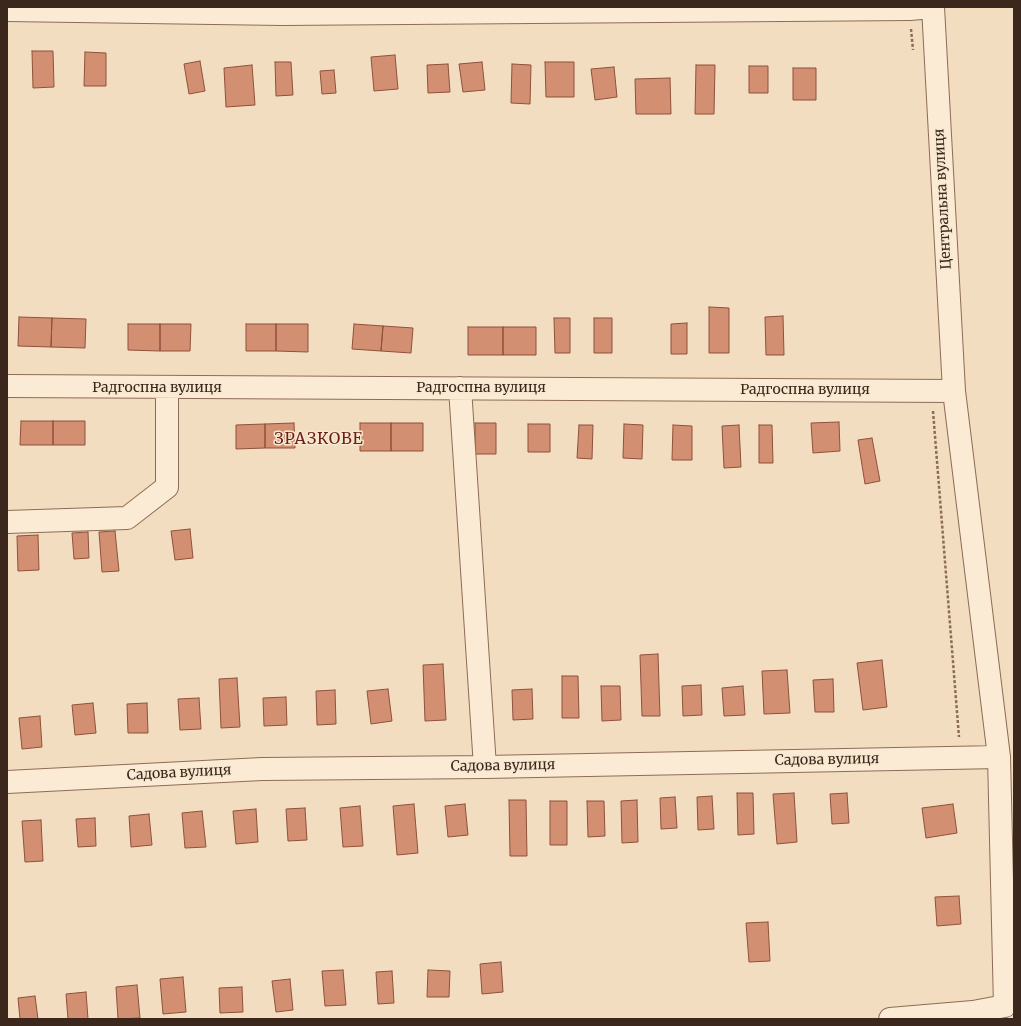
<!DOCTYPE html>
<meta charset="utf-8">
<style>
body{margin:0}
#map{position:relative;width:1021px;height:1026px;overflow:hidden;background:#f2ddc0;font-family:Merriweather,serif}
canvas{display:block}
.frame{position:absolute;inset:0;border:8px solid #3b271c;pointer-events:none}
</style>
<div id="map">
<canvas width="1021" height="1026"></canvas>
<div class="frame"></div>
</div>
<script>
const g = document.querySelector('canvas').getContext('2d');
g.lineJoin = 'round';
function paint(path, color) {
  g.fillStyle = color;
  g.fill(path, 'evenodd');
}
function poly(rows) {
  const path = new Path2D();
  for (const r of rows) {
    path.moveTo(r[0], r[1]);
    for (let i = 2; i < r.length; i += 2) path.lineTo(r[i], r[i + 1]);
  }
  return path;
}
function stroke(path, color, width, dash) {
  g.strokeStyle = color;
  g.lineWidth = width;
  g.lineCap = dash ? 'butt' : 'round';
  g.setLineDash(dash || []);
  g.stroke(path);
}
function drawText(font, color, halo, rows, align = 'center') {
  g.font = font + ' Merriweather,serif';
  g.lineWidth = 3;
  g.setLineDash([]);
  g.textBaseline = 'middle';
  g.strokeStyle = halo;
  g.fillStyle = color;
  for (const [text, x, y, turn = 0] of rows) {
    g.save();
    g.translate(x, y);
    g.rotate((+turn || 0) * Math.PI / 180);
    g.textAlign = isNaN(turn) ? turn : align;
    if (halo) g.strokeText(text, 0, 0);
    g.fillText(text, 0, 0);
    g.restore();
  }
}
const building = poly([
 [32,51,53,51,54,87,33,88,32,51],
 [85,52,106,53,106,86,84,86,85,52],
 [395,55,398,89,374,91,371,57,395,55],
 [200,61,205,91,189,94,184,64,200,61],
 [275,62,291,62,293,95,276,96,275,62],
 [482,62,485,90,463,92,459,64,482,62],
 [545,62,574,62,574,97,546,97,545,62],
 [448,64,450,92,428,93,427,65,448,64],
 [512,64,531,65,530,104,511,103,512,64],
 [252,65,255,105,226,107,224,68,252,65],
 [696,65,715,65,714,114,695,114,696,65],
 [749,66,768,66,768,93,749,93,749,66],
 [614,67,617,97,595,100,591,69,614,67],
 [793,68,816,68,816,100,793,100,793,68],
 [334,70,336,93,322,94,320,71,334,70],
 [670,78,671,114,636,114,635,79,670,78],
 [709,307,729,308,729,353,709,353,709,307],
 [783,316,784,355,766,355,765,317,783,316],
 [19,317,52,318,51,347,18,346,19,317],
 [52,318,86,319,85,348,51,347,52,318],
 [554,318,570,318,570,353,555,353,554,318],
 [594,318,612,318,612,353,594,353,594,318],
 [687,323,687,354,671,354,671,324,687,323],
 [128,324,160,324,160,351,128,350,128,324],
 [160,324,191,324,190,351,160,351,160,324],
 [246,324,276,324,276,351,246,351,246,324],
 [276,324,308,324,308,352,276,351,276,324],
 [354,324,383,326,381,351,352,349,354,324],
 [383,326,413,328,411,353,381,351,383,326],
 [468,327,503,327,503,355,468,355,468,327],
 [503,327,536,327,536,355,503,355,503,327],
 [21,421,53,421,53,445,20,445,21,421],
 [53,421,85,421,85,445,53,445,53,421],
 [839,422,840,451,813,453,811,423,839,422],
 [294,423,295,448,265,448,265,424,294,423],
 [360,423,391,423,391,451,360,451,360,423],
 [391,423,423,423,423,451,391,451,391,423],
 [475,423,496,423,496,454,475,454,475,423],
 [265,424,265,448,236,449,236,425,265,424],
 [528,424,550,424,550,452,528,452,528,424],
 [624,424,643,425,642,459,623,458,624,424],
 [579,425,593,425,592,459,577,458,579,425],
 [673,425,692,426,692,460,672,460,673,425],
 [739,425,741,467,724,468,722,426,739,425],
 [759,425,772,425,773,463,759,463,759,425],
 [872,438,880,481,865,484,858,440,872,438],
 [190,529,193,558,175,560,171,531,190,529],
 [115,531,119,571,102,572,99,532,115,531],
 [88,532,89,558,74,559,72,533,88,532],
 [38,535,39,570,18,571,17,536,38,535],
 [658,654,660,716,642,716,640,655,658,654],
 [882,660,887,707,863,710,857,663,882,660],
 [443,664,446,720,425,721,423,665,443,664],
 [787,670,790,713,764,714,762,671,787,670],
 [562,676,578,676,579,718,562,718,562,676],
 [237,678,240,727,221,728,219,679,237,678],
 [833,679,834,712,815,712,813,680,833,679],
 [701,685,702,715,683,716,682,686,701,685],
 [601,686,620,686,621,720,602,721,601,686],
 [743,686,745,715,724,716,722,688,743,686],
 [388,689,392,721,371,724,367,691,388,689],
 [532,689,533,719,513,720,512,690,532,689],
 [335,690,336,724,317,725,316,691,335,690],
 [286,697,287,725,264,726,263,698,286,697],
 [199,698,201,729,180,730,178,699,199,698],
 [93,703,96,733,75,735,72,705,93,703],
 [147,703,148,733,128,733,127,704,147,703],
 [40,716,42,747,22,749,19,718,40,716],
 [737,793,753,793,754,834,738,835,737,793],
 [794,793,797,842,777,844,773,794,794,793],
 [847,793,849,823,832,824,830,794,847,793],
 [712,796,714,829,698,830,697,797,712,796],
 [675,797,677,828,661,829,660,798,675,797],
 [509,800,526,800,527,856,510,856,509,800],
 [637,800,638,842,622,843,621,801,637,800],
 [550,801,567,801,567,845,550,845,550,801],
 [587,801,604,801,605,836,588,837,587,801],
 [414,804,418,853,397,855,393,806,414,804],
 [465,804,468,835,448,837,445,806,465,804],
 [953,804,957,833,926,838,922,808,953,804],
 [360,806,363,846,343,847,340,808,360,806],
 [305,808,307,840,288,841,286,809,305,808],
 [256,809,258,842,236,844,233,811,256,809],
 [202,811,206,847,185,848,182,813,202,811],
 [149,814,152,845,131,847,129,816,149,814],
 [95,818,96,846,78,847,76,819,95,818],
 [41,820,43,861,25,862,22,821,41,820],
 [959,896,961,924,937,926,935,897,959,896],
 [768,922,770,961,749,962,746,923,768,922],
 [501,962,503,992,482,994,480,964,501,962],
 [343,970,346,1005,325,1006,322,971,343,970],
 [428,970,450,971,449,997,427,997,428,970],
 [392,971,394,1003,378,1004,376,972,392,971],
 [183,977,186,1012,163,1014,160,979,183,977],
 [290,979,293,1010,276,1012,272,981,290,979],
 [137,985,140,1018,118,1019,116,987,137,985],
 [242,987,243,1012,220,1013,219,988,242,987],
 [86,992,88,1019,68,1019,66,994,86,992],
 [35,996,38,1019,20,1019,18,998,35,996]
]);
paint(building, '#d38f72');
stroke(building, '#8e513a', 1);
const minor = poly([
 [7,10,282,14,910,9,932,7],
 [7,386,954,391],
 [460,388,485,767],
 [7,522,127,518,167,487,167,388],
 [7,782,262,769,485,767,999,757],
 [890,1019,973,1012,1005,1006,999,757,954,391,933,7]
]);
stroke(minor, '#8d6c56', 24);
stroke(poly([
 [911,29,913,50],
 [933,411,959,737]
]), '#8d6c56', 2.5, [3, 2]);
stroke(minor, '#fcebd4', 22);
drawText('14px', '#3b271c', '#f8e8d0', [
 ["Центральна вулиця",943,199,-93],
 ["Радгоспна вулиця",157,388],
 ["Радгоспна вулиця",481,388],
 ["Радгоспна вулиця",805,390],
 ["Садова вулиця",827,760,-1],
 ["Садова вулиця",503,766,-1],
 ["Садова вулиця",179,773,-3]
]);
g.letterSpacing = '1px';
drawText('16px', '#6b1f17', '#f8e8d0', [
 ["ЗРАЗКОВЕ",319,439]
]);
g.letterSpacing = '0px';
</script>
